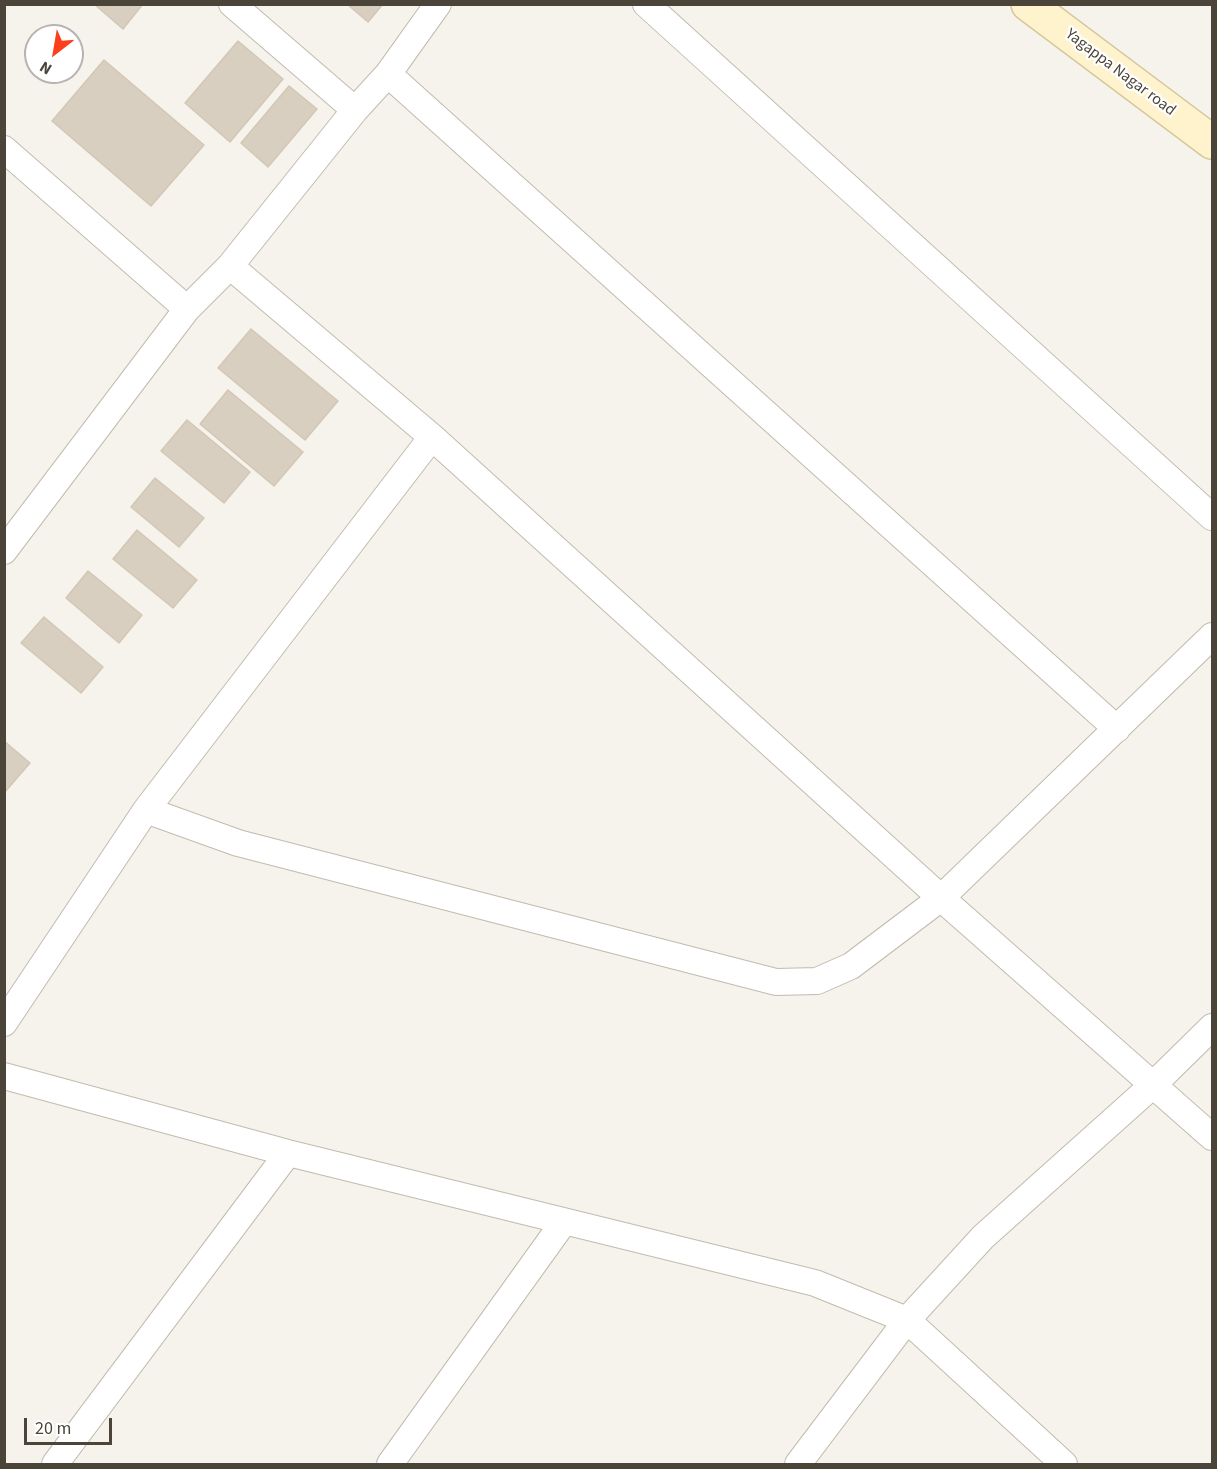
<!DOCTYPE html>
<style>
body{margin:0}
#map{position:relative;width:1217px;height:1469px;overflow:hidden;background:#f6f3ec;font-family:"Source Sans 3",sans-serif}
canvas{display:block}
.frame{position:absolute;inset:0;border:6px solid #4b4439;pointer-events:none}
.north{position:absolute;left:24px;top:24px;width:60px;height:60px;box-sizing:border-box;background:#fff;border:2px solid #b7b4b0;border-radius:50%;rotate:211deg;font-size:16px;font-weight:700;line-height:24px;text-align:center;color:#4b4439}
.north::after{content:'';display:block;margin:auto;width:21px;height:27px;background:#fc3f1d;clip-path:polygon(50% 0,100% 100%,50% 72%,0 100%)}
.scale{position:absolute;left:24px;top:1418px;width:88px;height:27px;box-sizing:border-box;border:3px solid #4b4439;border-top:0;padding-left:8px;font-size:18px;line-height:21px;white-space:nowrap;color:#4b4439;-webkit-text-stroke:4px #fff;paint-order:stroke}
</style>
<div id="map">
<canvas width="1217" height="1469"></canvas>
<div class="frame"></div>
<div class="north">N</div>
<div class="scale">20 m</div>
</div>
<script>
const g = document.querySelector('canvas').getContext('2d');
g.lineJoin = 'round';
function paint(path, color) {
  g.fillStyle = color;
  g.fill(path, 'evenodd');
}
function poly(rows) {
  const path = new Path2D();
  for (const r of rows) {
    path.moveTo(r[0], r[1]);
    for (let i = 2; i < r.length; i += 2) path.lineTo(r[i], r[i + 1]);
  }
  return path;
}
function stroke(path, color, width, dash) {
  g.strokeStyle = color;
  g.lineWidth = width;
  g.lineCap = dash ? 'butt' : 'round';
  g.setLineDash(dash || []);
  g.stroke(path);
}
function drawText(font, color, halo, rows, align = 'center') {
  g.font = font + ' "Source Sans 3",sans-serif';
  g.lineWidth = 4.5;
  g.setLineDash([]);
  g.textBaseline = 'middle';
  g.strokeStyle = halo;
  g.fillStyle = color;
  for (const [text, x, y, turn = 0] of rows) {
    g.save();
    g.translate(x, y);
    g.rotate((+turn || 0) * Math.PI / 180);
    g.textAlign = isNaN(turn) ? turn : align;
    if (halo) g.strokeText(text, 0, 0);
    g.fillText(text, 0, 0);
    g.restore();
  }
}
const building = poly([
 [94,4,143,4,123,29,94,4],
 [347,4,383,4,368,22,347,4],
 [238,41,283,79,230,142,185,103,238,41],
 [104,60,204,145,151,206,52,121,104,60],
 [289,86,317,109,268,167,241,143,289,86],
 [251,329,338,401,305,440,218,368,251,329],
 [228,390,303,452,274,486,200,424,228,390],
 [187,420,250,472,224,503,161,451,187,420],
 [155,478,204,518,179,547,131,507,155,478],
 [137,530,197,580,173,608,113,559,137,530],
 [88,571,142,615,119,643,66,598,88,571],
 [44,617,103,667,81,693,21,643,44,617],
 [4,741,30,763,4,793,4,741]
]);
paint(building, '#d8cfc1');
stroke(building, '#d3c7b4', 1.5);
const street = poly([
 [232,4,355,110],
 [646,4,1212,517],
 [388,74,1117,729],
 [4,149,187,309],
 [230,266,432,437,941,898,1212,1137],
 [432,437,146,810,238,843,776,982,817,981,851,966,941,898,1212,636],
 [4,551,187,309,230,266,355,110,388,74,438,4],
 [4,1023,146,810],
 [4,1076,288,1153,815,1283,907,1320,1064,1464],
 [55,1464,288,1153],
 [390,1464,563,1223],
 [798,1464,907,1320,983,1237,1154,1084,1212,1027]
]);
const secondary = poly([
 [1028,4,1212,142]
]);
stroke(street, '#c2bbae', 28);
stroke(secondary, '#d6c79b', 36);
stroke(street, '#fff', 26);
stroke(secondary, '#fff3cd', 33);
drawText('16px', '#4b4439', '#fff', [
 ["Yagappa Nagar road",1120,73,37]
]);
</script>
